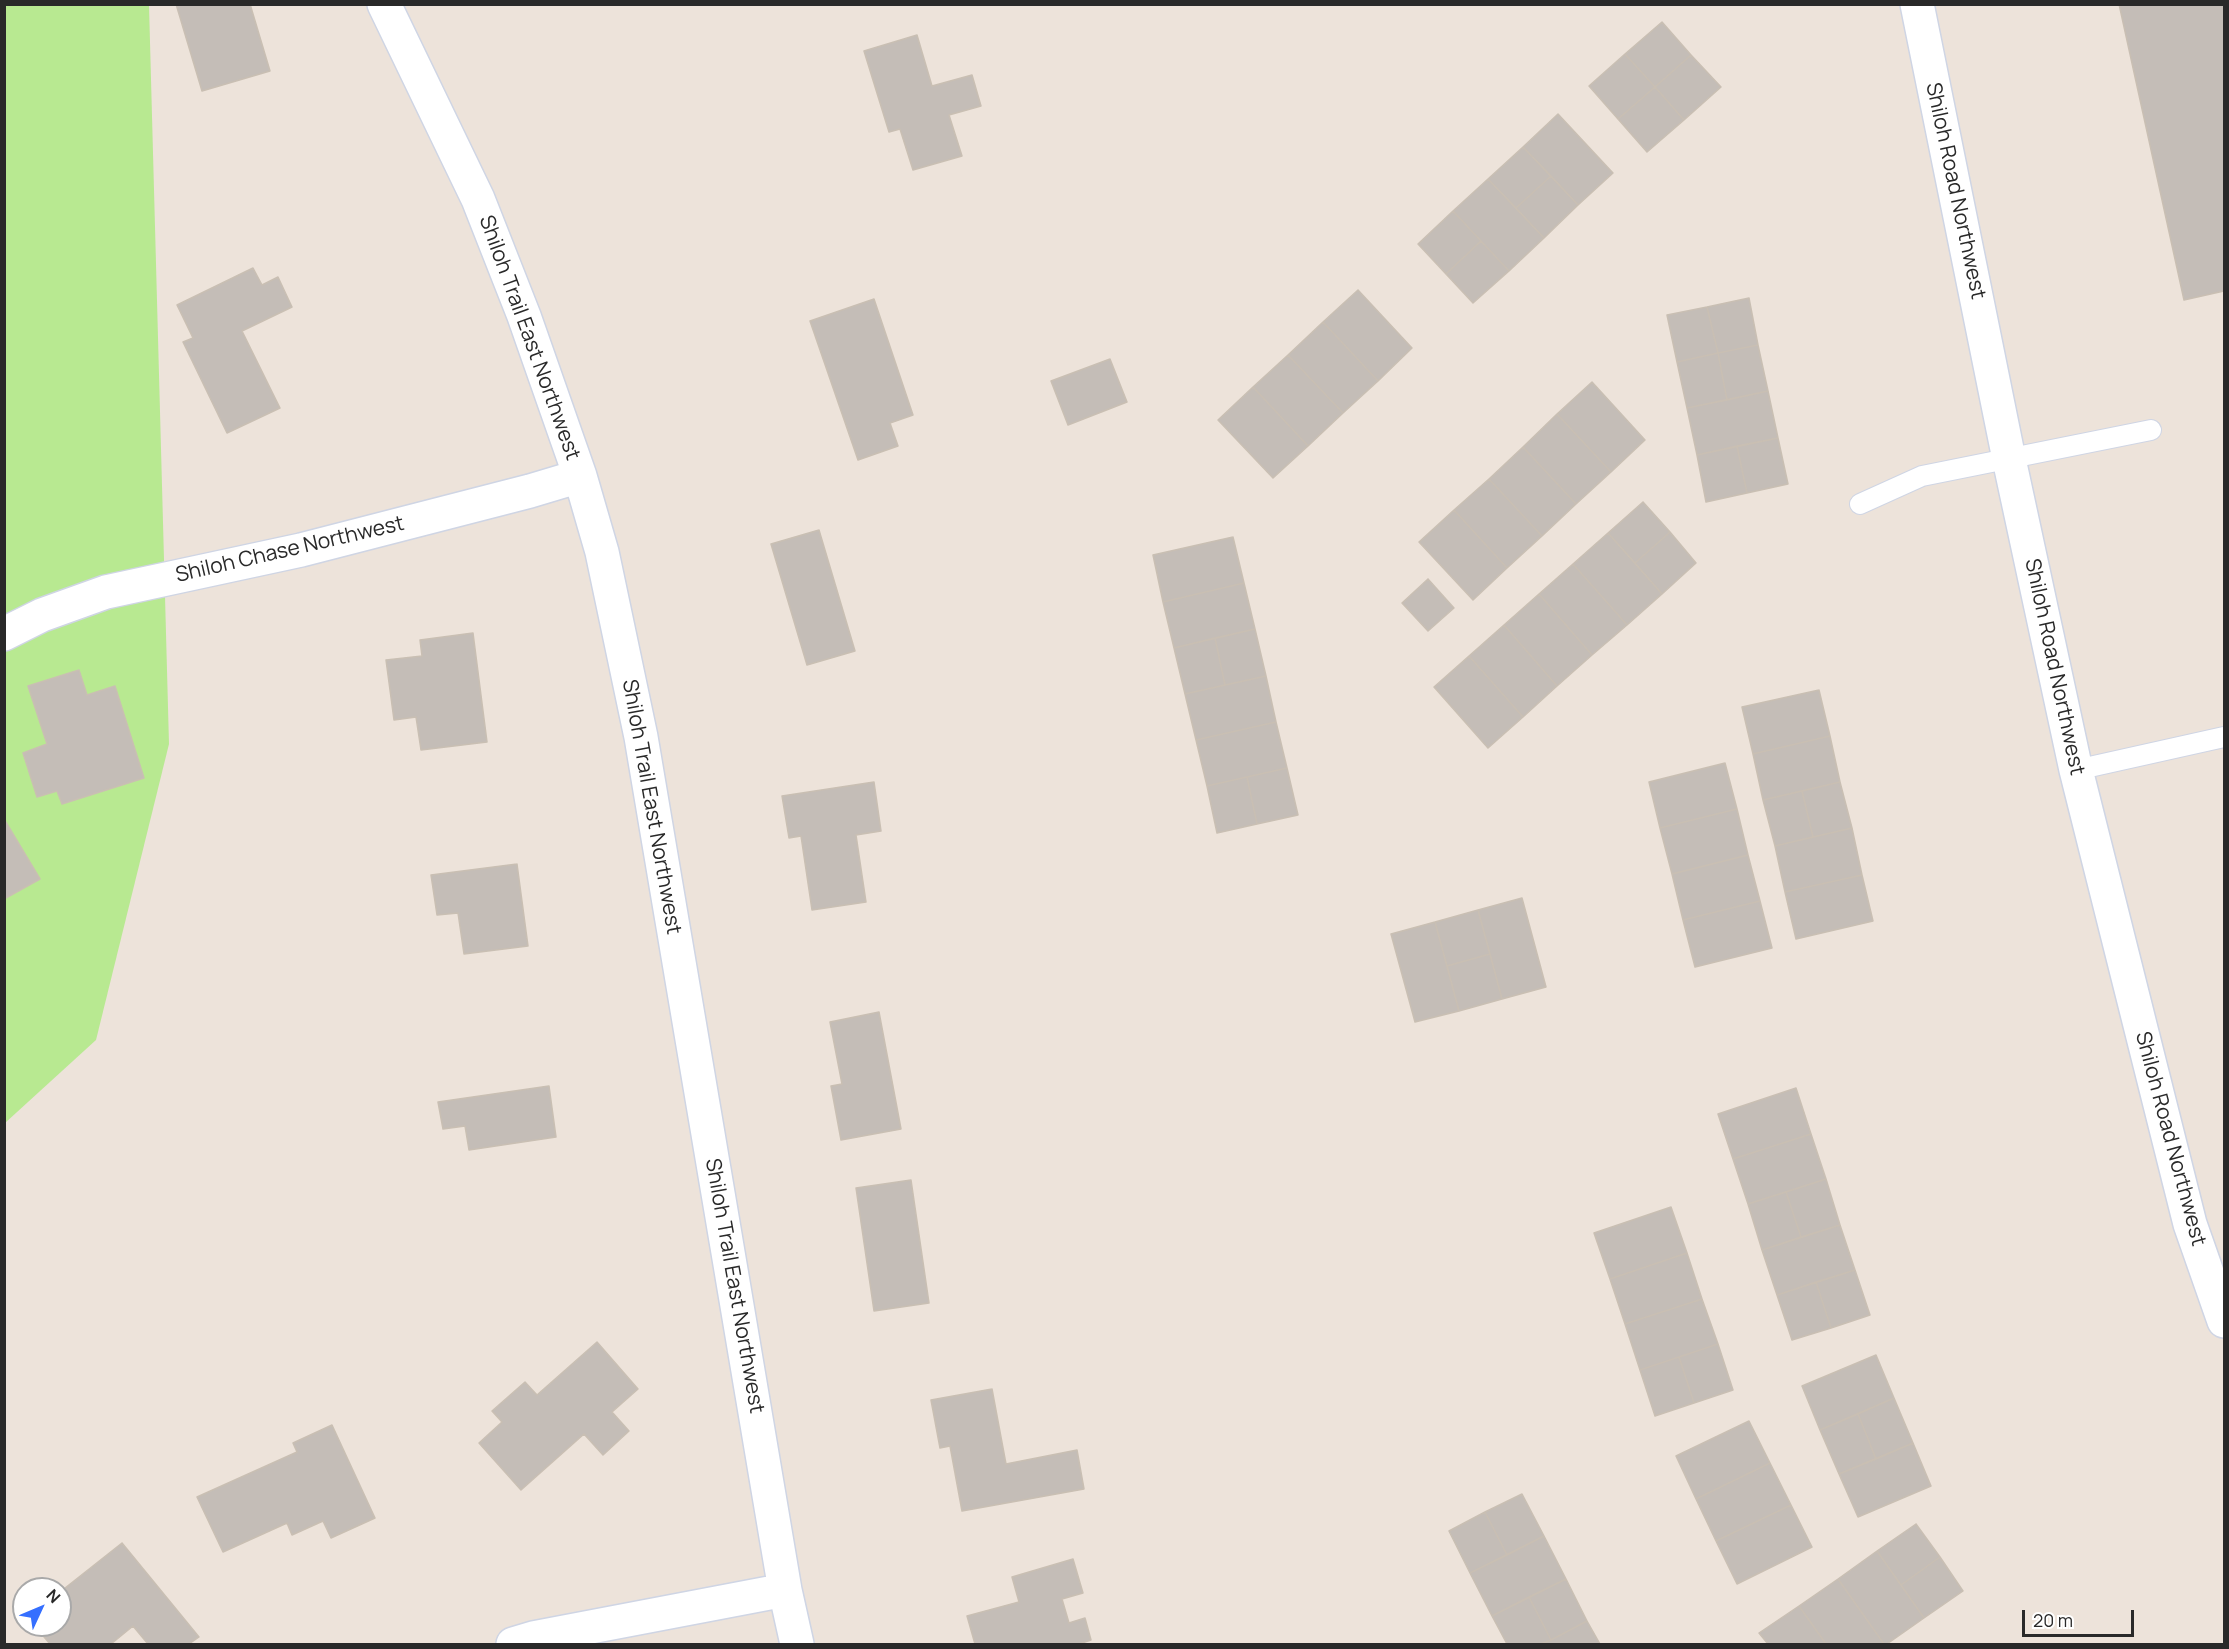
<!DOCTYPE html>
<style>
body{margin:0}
#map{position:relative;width:2229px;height:1649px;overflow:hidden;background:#ede3da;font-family:Manrope,sans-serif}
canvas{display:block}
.frame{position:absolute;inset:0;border:6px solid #292929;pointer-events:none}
.north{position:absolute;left:12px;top:1577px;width:60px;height:60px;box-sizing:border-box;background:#fff;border:2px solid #a9a9a9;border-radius:50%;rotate:46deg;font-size:16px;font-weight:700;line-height:24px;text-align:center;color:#292929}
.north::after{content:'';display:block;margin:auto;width:21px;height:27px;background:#356fff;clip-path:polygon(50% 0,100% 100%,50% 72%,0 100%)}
.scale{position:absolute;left:2022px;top:1610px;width:112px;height:27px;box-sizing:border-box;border:3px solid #292929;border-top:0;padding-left:8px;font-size:18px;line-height:21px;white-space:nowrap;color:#292929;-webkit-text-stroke:4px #fff;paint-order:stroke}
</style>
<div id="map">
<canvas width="2229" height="1649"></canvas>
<div class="frame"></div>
<div class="north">N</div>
<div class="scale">20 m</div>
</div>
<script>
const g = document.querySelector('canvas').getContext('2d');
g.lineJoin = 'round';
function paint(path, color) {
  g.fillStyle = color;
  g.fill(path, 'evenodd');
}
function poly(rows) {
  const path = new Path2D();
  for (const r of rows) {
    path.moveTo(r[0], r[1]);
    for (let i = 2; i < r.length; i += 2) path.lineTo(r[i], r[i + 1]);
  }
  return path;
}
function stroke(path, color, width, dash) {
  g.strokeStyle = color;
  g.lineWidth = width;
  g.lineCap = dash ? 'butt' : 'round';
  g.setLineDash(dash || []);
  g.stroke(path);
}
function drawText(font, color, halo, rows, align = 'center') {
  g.font = font + ' Manrope,sans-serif';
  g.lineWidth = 4.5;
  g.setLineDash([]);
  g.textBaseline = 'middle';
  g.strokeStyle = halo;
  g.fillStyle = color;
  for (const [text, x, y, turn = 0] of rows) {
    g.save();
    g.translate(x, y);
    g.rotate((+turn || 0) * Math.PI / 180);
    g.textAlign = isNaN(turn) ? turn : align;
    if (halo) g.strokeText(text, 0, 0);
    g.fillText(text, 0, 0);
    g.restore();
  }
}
paint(poly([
 [5,5,149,5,169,744,96,1040,5,1123]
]), '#b8e991');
const building = poly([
 [176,4,250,4,270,71,202,91,176,4],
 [2119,4,2224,4,2224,291,2184,300,2119,4],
 [1662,22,1691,55,1655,87,1625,54,1662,22],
 [917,35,932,86,972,75,981,106,949,115,962,156,913,170,900,129,889,132,864,51,917,35],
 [1625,54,1655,87,1618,119,1589,86,1625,54],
 [1691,55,1721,87,1684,120,1655,87,1691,55],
 [1655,87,1684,120,1647,152,1618,119,1655,87],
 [1558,114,1613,173,1578,205,1523,147,1558,114],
 [1523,147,1551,176,1516,208,1488,179,1523,147],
 [1551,176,1578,205,1544,238,1516,208,1551,176],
 [1488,179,1544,238,1509,271,1453,211,1488,179],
 [1453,211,1481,241,1446,274,1418,244,1453,211],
 [1481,241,1509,271,1473,303,1446,274,1481,241],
 [253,268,262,285,278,277,292,307,242,331,280,408,227,433,183,342,193,338,177,305,253,268],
 [1358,290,1412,348,1378,381,1323,322,1358,290],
 [1749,298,1758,345,1718,353,1707,307,1749,298],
 [874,299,913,415,890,423,898,446,858,460,810,321,874,299],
 [1707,307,1718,353,1677,362,1667,315,1707,307],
 [1323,322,1378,381,1343,413,1288,355,1323,322],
 [1758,345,1768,391,1727,400,1718,353,1758,345],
 [1718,353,1727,400,1687,408,1677,362,1718,353],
 [1288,355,1343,413,1308,446,1253,387,1288,355],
 [1110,359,1127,402,1068,425,1051,381,1110,359],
 [1592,382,1645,440,1611,472,1557,414,1592,382],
 [1253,387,1308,446,1273,478,1218,420,1253,387],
 [1768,391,1778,438,1697,455,1687,408,1768,391],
 [1557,414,1611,472,1576,504,1523,447,1557,414],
 [1778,438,1788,484,1747,493,1737,446,1778,438],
 [1737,446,1747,493,1706,502,1697,455,1737,446],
 [1523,447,1576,504,1542,536,1489,479,1523,447],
 [1489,479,1542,536,1507,568,1454,510,1489,479],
 [1643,502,1670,532,1635,563,1608,533,1643,502],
 [1454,510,1507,568,1473,600,1419,542,1454,510],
 [819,530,855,651,807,665,771,544,819,530],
 [1670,532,1696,563,1662,594,1635,563,1670,532],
 [1608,533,1662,594,1627,625,1573,564,1608,533],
 [1233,537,1244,583,1163,602,1153,555,1233,537],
 [1573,564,1627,625,1592,655,1539,594,1573,564],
 [1428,579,1454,608,1428,631,1402,603,1428,579],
 [1244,583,1255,629,1174,648,1163,602,1244,583],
 [1539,594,1592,655,1557,686,1504,625,1539,594],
 [1504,625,1557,686,1523,717,1469,656,1504,625],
 [1255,629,1266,676,1225,685,1215,638,1255,629],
 [473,633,487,742,421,750,416,717,394,720,386,660,422,656,420,640,473,633],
 [1215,638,1225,685,1185,694,1174,648,1215,638],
 [1469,656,1523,717,1488,748,1434,687,1469,656],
 [79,670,87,695,115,686,144,778,62,804,57,791,37,797,23,753,47,744,28,686,79,670],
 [1266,676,1276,722,1196,740,1185,694,1266,676],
 [1819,690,1830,736,1753,754,1742,707,1819,690],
 [1276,722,1287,768,1207,786,1196,740,1276,722],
 [1830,736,1840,782,1763,800,1753,754,1830,736],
 [1725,763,1737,809,1660,828,1649,782,1725,763],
 [1287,768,1298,815,1257,824,1247,777,1287,768],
 [1247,777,1257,824,1217,833,1207,786,1247,777],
 [874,782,881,831,856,835,866,902,812,910,801,836,789,838,782,796,874,782],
 [1840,782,1852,828,1813,837,1802,791,1840,782],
 [1802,791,1813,837,1775,846,1763,800,1802,791],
 [1737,809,1748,855,1672,874,1660,828,1737,809],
 [4,819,40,879,4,899,4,819],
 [1852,828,1862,875,1785,892,1775,846,1852,828],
 [1748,855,1760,901,1683,920,1672,874,1748,855],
 [517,864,528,946,464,954,458,913,437,915,431,875,517,864],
 [1862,875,1873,921,1796,939,1785,892,1862,875],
 [1522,898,1546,987,1502,999,1478,910,1522,898],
 [1760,901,1772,948,1695,967,1683,920,1760,901],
 [1478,910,1490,954,1447,966,1435,922,1478,910],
 [1435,922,1459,1011,1415,1022,1391,934,1435,922],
 [1490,954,1502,999,1459,1011,1447,966,1490,954],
 [879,1012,901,1129,841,1140,831,1086,842,1084,830,1022,879,1012],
 [549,1086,556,1137,469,1150,465,1126,443,1129,438,1102,549,1086],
 [1796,1088,1811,1134,1733,1159,1718,1114,1796,1088],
 [1811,1134,1826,1179,1748,1204,1733,1159,1811,1134],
 [1826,1179,1840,1225,1801,1237,1786,1192,1826,1179],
 [911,1180,929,1303,874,1311,856,1188,911,1180],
 [1786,1192,1801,1237,1762,1250,1748,1204,1786,1192],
 [1671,1207,1687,1253,1610,1279,1594,1233,1671,1207],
 [1840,1225,1855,1270,1777,1295,1762,1250,1840,1225],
 [1687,1253,1702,1299,1625,1324,1610,1279,1687,1253],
 [1855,1270,1870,1315,1831,1328,1816,1282,1855,1270],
 [1816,1282,1831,1328,1792,1340,1777,1295,1816,1282],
 [1702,1299,1718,1344,1640,1370,1625,1324,1702,1299],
 [597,1342,638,1389,612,1412,629,1431,603,1455,584,1434,521,1490,479,1443,502,1422,492,1411,525,1382,537,1395,597,1342],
 [1718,1344,1733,1390,1694,1403,1679,1357,1718,1344],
 [1876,1355,1894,1398,1820,1430,1802,1386,1876,1355],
 [1679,1357,1694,1403,1655,1416,1640,1370,1679,1357],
 [992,1389,1006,1464,1077,1450,1084,1489,962,1511,950,1446,940,1448,931,1400,992,1389],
 [1894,1398,1913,1443,1876,1459,1858,1414,1894,1398],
 [1858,1414,1876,1459,1839,1474,1820,1430,1858,1414],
 [1749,1421,1770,1463,1696,1499,1676,1456,1749,1421],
 [332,1425,375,1518,331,1538,323,1521,292,1535,287,1523,223,1552,197,1497,297,1452,293,1443,332,1425],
 [1913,1443,1931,1486,1858,1517,1839,1474,1913,1443],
 [1770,1463,1791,1505,1716,1541,1696,1499,1770,1463],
 [1522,1494,1544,1536,1507,1555,1485,1512,1522,1494],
 [1791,1505,1812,1547,1737,1584,1716,1541,1791,1505],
 [1485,1512,1507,1555,1470,1573,1449,1531,1485,1512],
 [1916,1524,1940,1557,1901,1585,1877,1551,1916,1524],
 [1544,1536,1566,1579,1492,1616,1470,1573,1544,1536],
 [122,1543,199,1637,189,1644,148,1644,133,1626,111,1644,50,1644,34,1625,60,1625,60,1592,122,1543],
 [1877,1551,1924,1618,1887,1644,1884,1644,1838,1579,1877,1551],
 [1940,1557,1963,1591,1924,1618,1901,1585,1940,1557],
 [1073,1559,1083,1593,1062,1599,1069,1623,1085,1618,1091,1640,1079,1644,975,1644,967,1616,1019,1602,1012,1577,1073,1559],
 [1566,1579,1587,1621,1551,1640,1529,1597,1566,1579],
 [1838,1579,1884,1644,1826,1644,1799,1606,1838,1579],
 [1529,1597,1551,1640,1541,1644,1507,1644,1492,1616,1529,1597],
 [1799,1606,1826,1644,1768,1644,1759,1633,1799,1606],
 [1587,1621,1600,1644,1541,1644,1551,1640,1587,1621]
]);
paint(building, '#c4bdb7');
stroke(building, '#c9bfb3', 1.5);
const lane = poly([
 [1860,504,1922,476,2151,430],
 [2076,770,2224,737]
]);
const street = poly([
 [384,4,478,199,524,316,580,476,602,552,641,737,785,1590,797,1644],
 [4,634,42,615,106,592,301,550,530,491,580,476],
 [513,1644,533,1638,785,1590]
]);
const secondary = poly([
 [1917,4,2009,459,2076,770,2190,1224,2224,1321]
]);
stroke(lane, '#cfd5e4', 22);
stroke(street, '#cfd5e4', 36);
stroke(secondary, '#cfd5e4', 36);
stroke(lane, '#fff', 20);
stroke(street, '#fff', 33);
stroke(secondary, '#fff', 33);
drawText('21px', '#292929', '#fff', [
 ["Shiloh Road Northwest",1955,191,78],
 ["Shiloh Trail East Northwest",529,338,70],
 ["Shiloh Chase Northwest",290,550,-13],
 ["Shiloh Road Northwest",2054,667,78],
 ["Shiloh Trail East Northwest",651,807,80],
 ["Shiloh Road Northwest",2170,1139,75],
 ["Shiloh Trail East Northwest",734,1286,80]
]);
</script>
